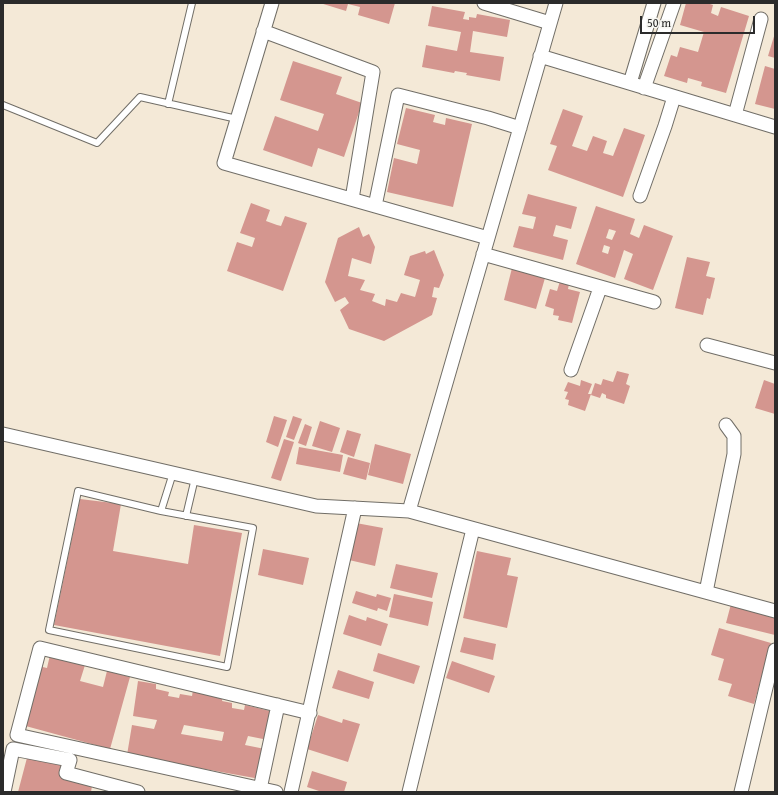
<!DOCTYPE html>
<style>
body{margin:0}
#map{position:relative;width:778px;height:795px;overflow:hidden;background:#f4e9d7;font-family:"Gentium Book Plus",serif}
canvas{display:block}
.frame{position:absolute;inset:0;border:4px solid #2b2b2b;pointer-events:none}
.scale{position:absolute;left:640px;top:16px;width:115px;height:18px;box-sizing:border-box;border:2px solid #2b2b2b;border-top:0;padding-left:5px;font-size:12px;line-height:14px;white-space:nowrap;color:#2b2b2b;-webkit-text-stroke:3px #f6f6f2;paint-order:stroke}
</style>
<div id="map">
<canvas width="778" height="795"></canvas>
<div class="frame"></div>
<div class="scale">50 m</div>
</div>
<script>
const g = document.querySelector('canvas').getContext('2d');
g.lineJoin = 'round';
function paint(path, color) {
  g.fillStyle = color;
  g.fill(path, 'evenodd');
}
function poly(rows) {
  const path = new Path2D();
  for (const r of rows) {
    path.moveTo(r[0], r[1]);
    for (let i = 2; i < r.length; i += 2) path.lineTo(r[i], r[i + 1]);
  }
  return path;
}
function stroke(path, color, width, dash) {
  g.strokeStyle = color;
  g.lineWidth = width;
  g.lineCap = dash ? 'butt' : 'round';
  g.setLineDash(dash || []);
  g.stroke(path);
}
paint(poly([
 [320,3,395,3,389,24,358,15,360,7,348,4,346,11],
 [686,3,707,3,713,5,711,13,718,16,721,7,749,16,726,93,701,86,702,82,688,78,687,83,664,76,671,55,677,57,680,47,698,52,704,32,680,25],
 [432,6,465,12,463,19,469,20,469,17,476,18,477,14,510,20,507,37,473,31,470,52,504,57,500,81,466,75,467,73,455,71,454,73,422,67,426,45,457,51,461,32,428,26],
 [775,33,775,58,768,56],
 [293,61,342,77,336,94,362,103,344,157,318,148,312,167,263,150,275,116,318,131,324,114,280,100],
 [765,66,775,69,775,109,755,104],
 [406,108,435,115,433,122,445,125,446,118,472,124,453,207,387,192,394,158,417,164,420,150,397,144],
 [563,109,583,116,572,146,587,151,593,136,607,141,603,153,613,156,624,128,645,135,623,197,548,170,557,146,550,144],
 [528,194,577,207,571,229,556,225,553,236,568,240,563,260,513,247,519,226,533,229,536,217,522,214],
 [251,203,270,210,266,221,277,225,281,226,285,216,307,223,283,291,227,271,237,242,252,247,255,238,240,233],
 [596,206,635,219,630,234,639,238,644,225,673,236,653,290,624,279,633,254,624,250,615,278,576,264],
 [609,229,616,231,612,240,606,238],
 [604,245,610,247,608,254,602,252],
 [359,227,363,237,369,234,375,247,371,264,352,258,348,276,365,280,360,290,375,294,372,301,385,306,386,299,397,302,401,293,415,297,420,280,404,275,410,256,425,251,426,254,434,250,444,275,439,288,434,287,432,297,437,298,432,315,384,341,349,329,340,310,349,303,345,297,335,302,325,282,338,238],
 [687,257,710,262,706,276,715,278,710,299,707,298,703,315,675,308],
 [512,268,545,278,536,309,504,300],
 [560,281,569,284,568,289,580,292,572,323,558,320,559,316,553,315,554,309,545,306,550,289,557,291],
 [617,371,629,374,626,384,630,386,624,404,606,398,606,395,602,393,600,398,591,395,595,383,601,385,603,379,613,382],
 [581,380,592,384,588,394,591,394,585,411,568,405,569,400,565,399,568,392,564,391,568,382,580,386],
 [764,380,775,384,775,414,755,408],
 [274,416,287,420,278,447,266,442],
 [293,416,302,419,294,440,286,437],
 [320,421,340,428,332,452,312,446],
 [305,424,312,427,306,446,298,443],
 [347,430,361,434,354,457,340,452],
 [284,439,294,442,281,481,271,478],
 [375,444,411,454,403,484,368,475],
 [299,447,343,455,340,472,296,464],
 [348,457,370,463,366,480,343,474],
 [80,499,121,504,113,551,188,564,194,525,242,533,220,656,54,625],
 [356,523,383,528,375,566,349,560],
 [263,549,309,558,303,585,258,575],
 [477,551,511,558,507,575,518,577,507,628,463,618],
 [396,564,438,573,432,598,390,588],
 [356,591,376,597,377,594,391,598,387,611,378,608,377,611,352,603],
 [394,594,433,602,428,626,389,617],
 [731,604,775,614,775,635,726,623],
 [349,615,366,621,367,617,388,624,381,646,343,634],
 [719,628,771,643,754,704,728,696,732,684,718,680,724,659,711,655],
 [464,637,496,644,493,660,460,652],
 [378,653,420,666,414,684,373,671],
 [50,655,85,665,80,681,103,687,107,671,130,677,110,749,22,725,38,666,47,668],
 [452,661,495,676,489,693,446,678],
 [338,670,374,682,369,699,332,688],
 [138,681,156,684,156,689,169,692,168,696,179,698,180,694,192,696,193,690,223,696,222,701,232,703,232,708,244,710,245,705,270,711,268,740,248,736,245,745,265,749,260,779,127,755,132,725,154,729,157,720,133,716],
 [184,725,224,732,222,741,181,734],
 [318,715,342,723,343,719,360,724,348,762,307,749],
 [28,754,64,765,61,777,92,786,91,792,18,792],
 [312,771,347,782,344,792,322,792,307,787]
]), '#d4968f');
const service = poly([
 [168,104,192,3],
 [3,105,97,143,140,97,237,119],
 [78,491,161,511,253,528,227,667,49,630,78,491],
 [161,511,173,473],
 [186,516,195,478]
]);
const minor = poly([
 [272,3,224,163,488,238],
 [484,3,550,23],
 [263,31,373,72,352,199],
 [540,56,775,127],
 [630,83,654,3],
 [644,88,674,3],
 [735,115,761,19],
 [640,196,665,126,674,97],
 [375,206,398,95,488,118,520,128],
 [483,254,654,302],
 [707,345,775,363],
 [571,370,600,288],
 [3,434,316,506,409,511,775,611],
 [409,511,556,3],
 [706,592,734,454,734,436,726,425],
 [260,789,278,705],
 [4,792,13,749,70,760,66,773,138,792],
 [276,792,17,735,40,648,310,713],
 [291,792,355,508],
 [409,792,473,529],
 [741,792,775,650]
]);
stroke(service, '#716e67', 8);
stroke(minor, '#716e67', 15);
stroke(service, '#fff', 6);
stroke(minor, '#fff', 13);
</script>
